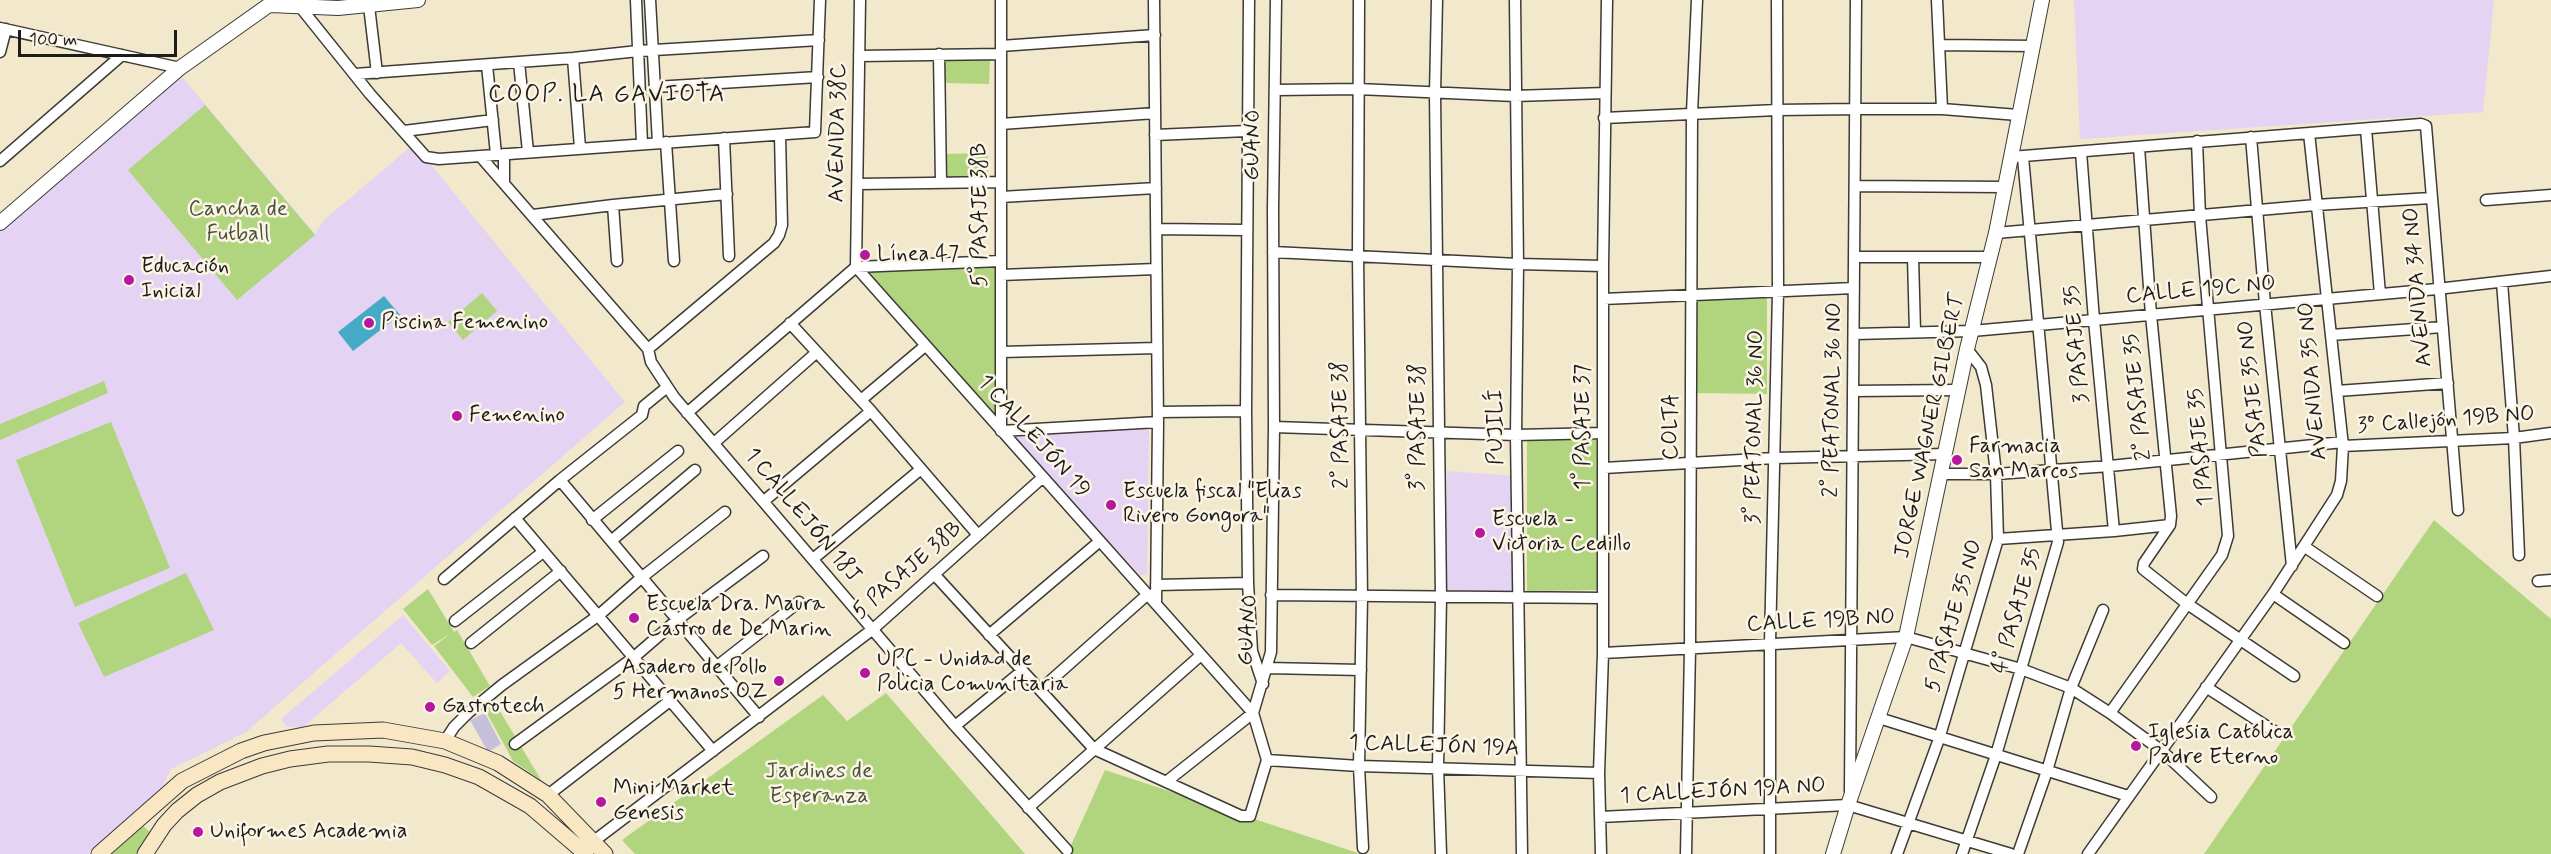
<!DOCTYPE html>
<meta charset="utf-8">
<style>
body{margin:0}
#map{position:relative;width:2551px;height:854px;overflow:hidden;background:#f2e8cc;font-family:Mynerve,sans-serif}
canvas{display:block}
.scale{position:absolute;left:18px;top:30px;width:159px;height:27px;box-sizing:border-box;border:3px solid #1c1c1c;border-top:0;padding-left:8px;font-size:18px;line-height:21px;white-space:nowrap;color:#1c1c1c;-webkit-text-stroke:4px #fcf5e5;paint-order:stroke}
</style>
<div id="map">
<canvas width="2551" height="854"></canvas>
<div class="scale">100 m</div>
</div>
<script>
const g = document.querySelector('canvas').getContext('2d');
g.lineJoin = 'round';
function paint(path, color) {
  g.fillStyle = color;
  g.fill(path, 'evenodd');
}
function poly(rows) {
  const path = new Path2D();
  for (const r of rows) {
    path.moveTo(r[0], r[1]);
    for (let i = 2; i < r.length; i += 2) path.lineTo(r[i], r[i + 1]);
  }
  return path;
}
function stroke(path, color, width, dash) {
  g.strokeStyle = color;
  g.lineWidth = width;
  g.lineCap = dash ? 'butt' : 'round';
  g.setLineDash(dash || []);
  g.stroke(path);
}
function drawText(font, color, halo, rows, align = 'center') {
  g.font = font + ' Mynerve,sans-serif';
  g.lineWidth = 5;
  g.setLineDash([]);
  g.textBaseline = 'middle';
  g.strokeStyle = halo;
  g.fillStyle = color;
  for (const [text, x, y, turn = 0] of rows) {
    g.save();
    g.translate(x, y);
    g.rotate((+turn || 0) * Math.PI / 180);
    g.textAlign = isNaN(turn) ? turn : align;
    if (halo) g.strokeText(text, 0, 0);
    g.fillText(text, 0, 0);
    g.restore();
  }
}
paint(poly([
 [2074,0,2494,0,2483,112,2080,139],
 [181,76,315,234,324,220,414,144,625,402,246,732,171,769,158,795,88,854,0,854,0,230],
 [1149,428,1147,575,1140,575,1009,436],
 [1447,471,1516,476,1514,591,1446,590],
 [403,615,450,671,437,683,401,643,303,727,287,727,281,719]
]), '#e4d3f2');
paint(poly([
 [485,713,501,744,488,752,470,720]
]), '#c6c0da');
paint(poly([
 [944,58,990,60,989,84,945,83],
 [205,105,315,235,237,300,128,170],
 [988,153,988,177,944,177,943,154],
 [997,265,997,422,865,270],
 [482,293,497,311,463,340,448,322],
 [1767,298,1767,394,1696,393,1696,299],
 [104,381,108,393,0,440,0,424],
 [111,422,170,568,75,607,16,460],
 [1527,438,1602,440,1601,590,1527,591],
 [2434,520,2551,619,2551,854,2204,854],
 [186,573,214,630,104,677,78,623],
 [428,589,454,632,457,630,490,686,473,697,434,646,450,634,432,645,403,609],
 [886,693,1025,854,635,854,622,840,823,695,847,721],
 [494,701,541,780,513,761,484,708],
 [1105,770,1361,854,1067,854],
 [143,826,150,832,136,854,112,854]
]), '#b1d57f');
paint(poly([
 [384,296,400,315,353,351,338,332]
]), '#45aac5');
const minor = poly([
 [636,0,642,144],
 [650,0,658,143],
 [860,0,856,267,1253,713,1267,760,1250,816,1241,816,1094,749,934,574],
 [1154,0,1158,422,1156,602],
 [1249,0,1246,411,1248,583,1252,651,1263,684],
 [1359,0,1358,257,1362,597,1359,766,1363,848],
 [1437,0,1435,94,1441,597,1438,767,1441,854],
 [1515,0,1518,264,1516,435,1522,854],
 [1937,0,1942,109],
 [297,3,370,94,426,157,439,159,815,132,820,0],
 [369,6,377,73],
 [0,28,180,68],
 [1940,45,2034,46],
 [1001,46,1155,35],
 [0,52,6,29],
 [939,54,941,183],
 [859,56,1001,54],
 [573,58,580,148],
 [519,62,528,152],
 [487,65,496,154],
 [355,74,573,58,638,51,819,40],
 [655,87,818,77],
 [1275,90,1358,89,1515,96,1605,93],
 [1604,118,1777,110,1857,109,1942,109,2018,115],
 [1001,124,1155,113],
 [2366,129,2380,294],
 [404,131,493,120],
 [1155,135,1247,131],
 [2251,137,2265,304,2292,566],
 [724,138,729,256],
 [666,142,674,261],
 [2139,147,2151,315,2171,516,2170,525,2144,563,2143,569,2186,603,2294,676],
 [2081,152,2094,320,2114,531],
 [480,156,648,349,651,362,674,397,955,726,1067,850],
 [2011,157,2421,124,2426,126,2458,510],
 [0,161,122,55],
 [504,183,504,154],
 [858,184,1001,182],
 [1856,186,2005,187],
 [1001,197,1156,188],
 [2486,200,2551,195],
 [613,205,617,261],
 [533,215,613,205,727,194],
 [1156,229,1246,230],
 [1996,233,2316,205,2431,198],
 [1273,252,1518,264,1603,266],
 [1854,257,1990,257],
 [1913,257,1915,332],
 [1001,275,1156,269],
 [2502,282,2514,438,2519,555],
 [1603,299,1854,288],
 [790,323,871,411,978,535],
 [1855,334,1972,331,2437,289,2551,276],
 [2331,335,2443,327],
 [648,349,774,243,779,235,782,225,780,135],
 [1001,352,1157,348],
 [1853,391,1958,390],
 [2337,391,2448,383],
 [861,400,925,346],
 [1158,412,1246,411],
 [687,413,856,267,1001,261],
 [1274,427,1516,435,1603,433],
 [1001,431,1001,0],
 [1001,431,1158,422],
 [714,443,817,352],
 [2343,446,2514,438,2551,433],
 [1604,468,1775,458,1945,454],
 [1941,474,1996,474,2110,466,2343,442],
 [560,480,759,717],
 [764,501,871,411],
 [515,518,713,751],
 [592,520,678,451],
 [1998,539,2114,531,2170,525],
 [611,541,695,470],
 [2305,547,2377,596],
 [813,559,921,469],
 [444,579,560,480,642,415,644,406,666,388],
 [2538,581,2551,580],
 [1156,585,1248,583],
 [2273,594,2344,643],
 [1271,595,1603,598],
 [455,621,543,552],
 [989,635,1100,541],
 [471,643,561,571],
 [1603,653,1906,637,2021,669,2071,688,2110,713,2162,751,2211,797],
 [716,667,799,602],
 [1267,668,1361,670],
 [2206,687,2277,733],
 [1040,690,1148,594],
 [2110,713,2222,555,2228,536,2200,216,2197,141],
 [1879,718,2128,796],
 [955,726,1022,671],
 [445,741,454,727,468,713,502,685,599,615,641,578,725,512],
 [515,744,633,658,677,620,763,556],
 [1267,760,1359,766,1599,773],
 [1166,782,1253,713,1271,652,1274,427,1273,209,1276,0],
 [1850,791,1856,0],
 [548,795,671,700],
 [1028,808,1201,655],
 [1600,817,1848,805,2011,854],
 [594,841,873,629,1042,478],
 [1601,854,1599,773,1603,653,1603,266,1607,0],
 [1686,854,1690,649,1692,113,1697,0],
 [1770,854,1770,643,1778,292,1777,0],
 [1897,854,1939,739,1998,539,1996,474,1986,385,1981,367,1967,349],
 [1962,854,1996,755,2058,542,2023,157],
 [2018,854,2047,771,2071,688,2103,610],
 [2088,854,2273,594,2337,495,2341,481,2343,446,2309,133]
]);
const tertiary = poly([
 [270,5,338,8,418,0],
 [0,223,180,68,276,0],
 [1833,854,1848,805,1906,637,1967,349,1996,233,2042,0]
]);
const secondary = poly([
 [99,854,182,781,241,751,264,743,314,733,383,730,445,741,498,763,548,795,605,854],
 [145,854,164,825,177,811,197,795,220,782,262,766,290,759,328,754,369,754,412,757,445,765,479,777,530,806,586,854]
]);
stroke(minor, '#3c3b36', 13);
stroke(tertiary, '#3c3b36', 16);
stroke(secondary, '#3c3b36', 17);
stroke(minor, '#fff', 10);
stroke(tertiary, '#fff', 14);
stroke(secondary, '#f9e7c3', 15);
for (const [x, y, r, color] of [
 [865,255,6,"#b5179e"],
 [129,280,6,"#b5179e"],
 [369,323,6,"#b5179e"],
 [457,416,6,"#b5179e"],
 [1957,460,6,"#b5179e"],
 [1111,505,6,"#b5179e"],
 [1480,533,6,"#b5179e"],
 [634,618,6,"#b5179e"],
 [865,673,6,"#b5179e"],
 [779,681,6,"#b5179e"],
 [430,707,6,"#b5179e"],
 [2136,746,6,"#b5179e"],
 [601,802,6,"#b5179e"],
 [198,832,6,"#b5179e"]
]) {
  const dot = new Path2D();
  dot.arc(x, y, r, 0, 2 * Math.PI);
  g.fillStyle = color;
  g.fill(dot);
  stroke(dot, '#fcf5e5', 2);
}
drawText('22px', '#1c1c1c', '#fcf5e5', [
 ["AVENIDA 38C",839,133,-89],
 ["GUANO",1254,145,-89],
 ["5° PASAJE 38B",981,215,-90],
 ["AVENIDA 34 NO",2419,287,-95],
 ["CALLE 19C NO",2201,291,-5],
 ["3 PASAJE 35",2078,344,-95],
 ["AVENIDA 35 NO",2314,381,-95],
 ["PASAJE 35 NO",2254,389,-96],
 ["2° PASAJE 35",2139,397,-96],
 ["2° PEATONAL 36 NO",1834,400,-89],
 ["3º Callejón 19B NO",2446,421,-4],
 ["2° PASAJE 38",1342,425,-91],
 ["JORGE WAGNER GILBERT",1931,426,-78],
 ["3° PASAJE 38",1419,427,-90],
 ["PUJILÍ",1497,427,-90],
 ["1° PASAJE 37",1584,427,-90],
 ["COLTA",1672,427,-90],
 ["3° PEATONAL 36 NO",1756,427,-89],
 ["1 CALLEJÓN 19",1033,437,48],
 ["1 PASAJE 35",2202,447,-95],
 ["1 CALLEJÓN 18J",802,516,50],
 ["5 PASAJE 38B",908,571,-41],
 ["4° PASAJE 35",2018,611,-74],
 ["5 PASAJE 35 NO",1955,616,-74],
 ["CALLE 19B NO",1821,622,-3],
 ["GUANO",1249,630,-86],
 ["1 CALLEJÓN 19A",1434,747,2],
 ["1 CALLEJÓN 19A NO",1723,792,-3]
]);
drawText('22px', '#49543a', '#fcf5e5', [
 ["Cancha de",238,210],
 ["Futball",238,235],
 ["Jardines de",819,772],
 ["Esperanza",819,797]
]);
drawText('22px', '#1c1c1c', '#fcf5e5', [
 ["Línea 47",877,255],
 ["Educación",141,267],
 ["Inicial",141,292],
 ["Piscina Femenino",381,323],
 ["Femenino",469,416],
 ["Farmacia",1969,447],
 ["San Marcos",1969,472],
 ["Escuela fiscal \"Elias",1123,492],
 ["Rivero Gongora\"",1123,517],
 ["Escuela -",1492,520],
 ["Victoria Cedillo",1492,545],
 ["Escuela Dra. Maura",646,605],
 ["Castro de De Marin",646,630],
 ["UPC - Unidad de",877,660],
 ["Policia Comunitaria",877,685],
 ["Asadero de Pollo",767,668,"right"],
 ["5 Hermanos OZ",767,693,"right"],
 ["Gastrotech",442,707],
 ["Iglesia Católica",2148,733],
 ["Padre Eterno",2148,758],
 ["Mini Market",613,789],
 ["Genesis",613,814],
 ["Uniformes Academia",210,832]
], 'left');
g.letterSpacing = '1.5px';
drawText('24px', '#1c1c1c', '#fcf5e5', [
 ["COOP. LA GAVIOTA",607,96]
]);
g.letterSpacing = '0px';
</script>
